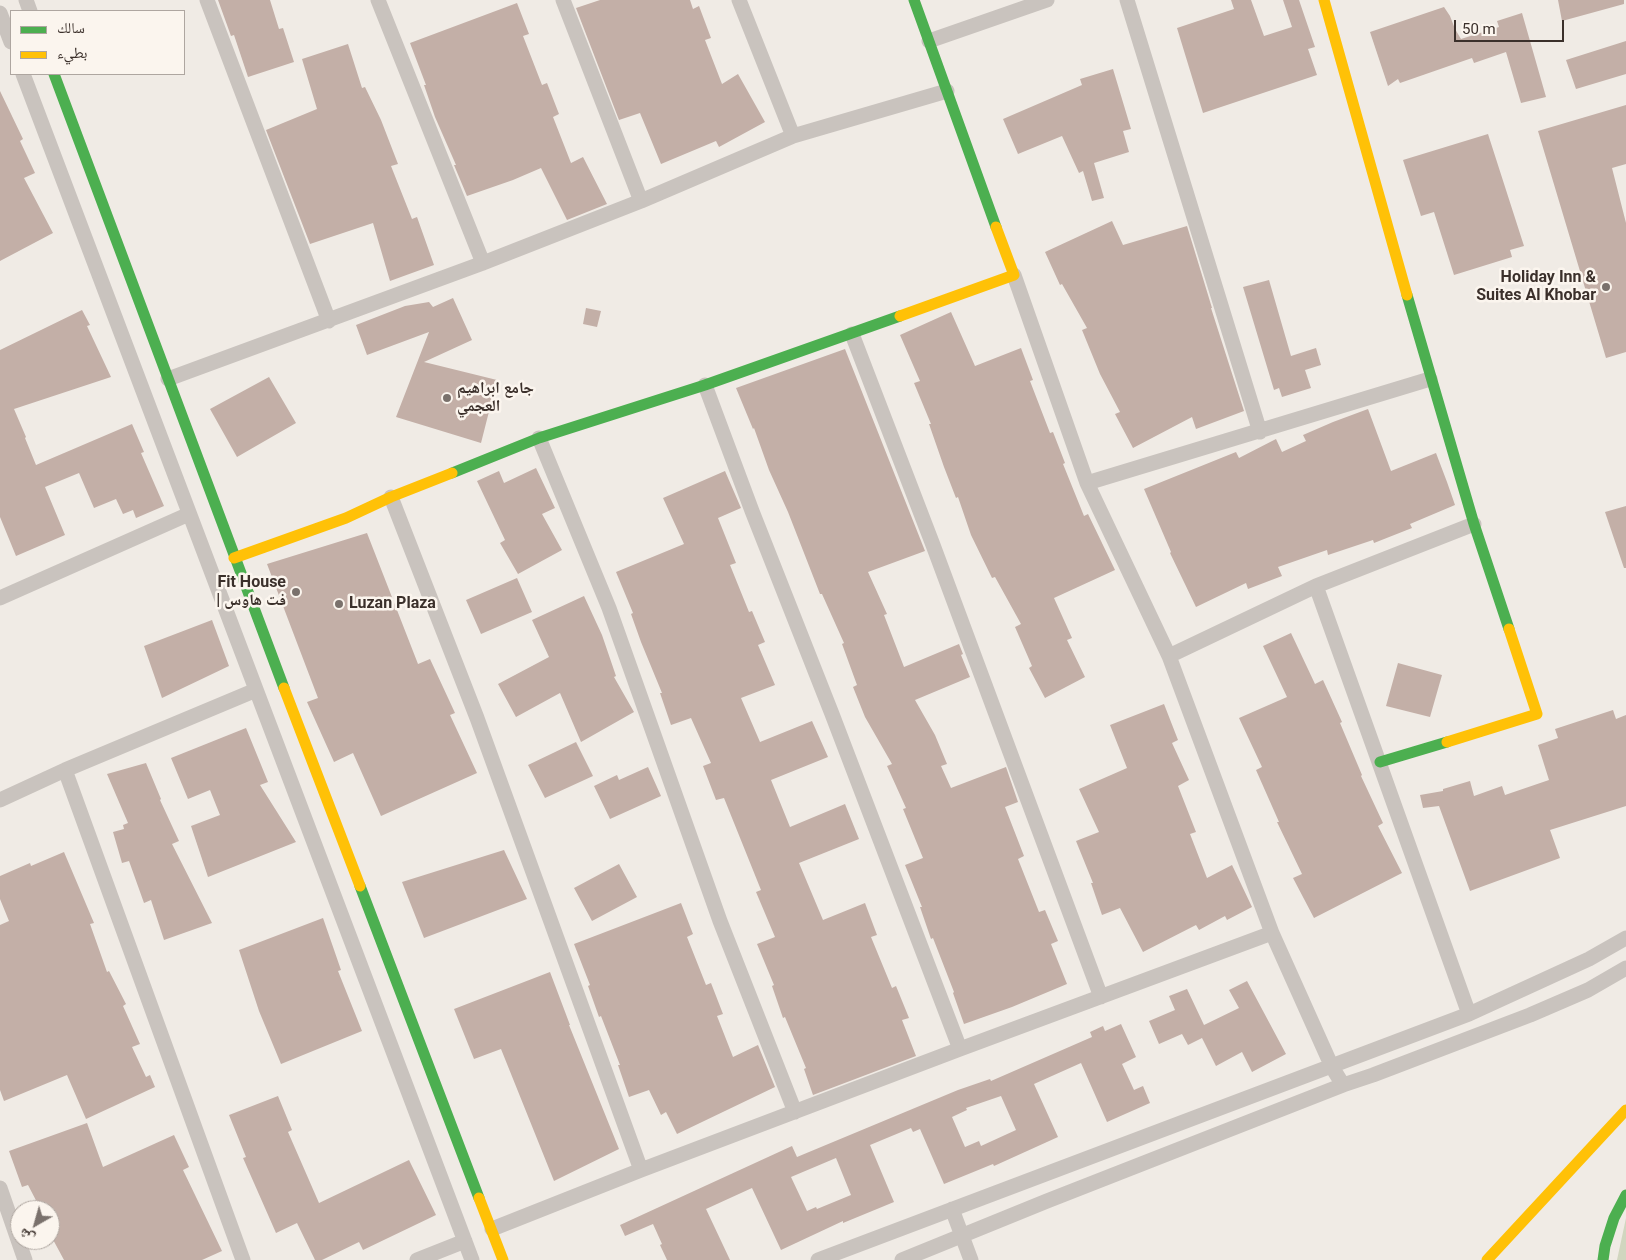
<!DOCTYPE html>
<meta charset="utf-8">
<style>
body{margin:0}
#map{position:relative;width:1626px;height:1260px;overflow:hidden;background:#f0ebe5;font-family:Roboto,"Noto Naskh Arabic",sans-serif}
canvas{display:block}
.legend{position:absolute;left:10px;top:10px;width:175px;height:65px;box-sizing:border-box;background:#fbf5ee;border:1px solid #aea6a0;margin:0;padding:6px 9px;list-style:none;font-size:15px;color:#3b302b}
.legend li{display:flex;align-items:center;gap:10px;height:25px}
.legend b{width:25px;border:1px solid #aea6a0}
.north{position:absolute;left:10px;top:1200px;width:50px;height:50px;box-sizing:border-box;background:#fbf5ee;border:1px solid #aea6a0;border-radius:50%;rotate:218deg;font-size:14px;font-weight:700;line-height:20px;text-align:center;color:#3b302b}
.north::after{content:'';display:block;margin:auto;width:18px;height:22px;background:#7a716c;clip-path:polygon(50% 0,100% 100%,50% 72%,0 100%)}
.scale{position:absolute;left:1454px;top:20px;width:110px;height:22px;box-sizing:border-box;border:2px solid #3b302b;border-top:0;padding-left:6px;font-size:15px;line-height:18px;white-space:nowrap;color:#3b302b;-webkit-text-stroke:4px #fbf5ee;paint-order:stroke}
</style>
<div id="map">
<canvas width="1626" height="1260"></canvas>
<ul class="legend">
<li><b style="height:6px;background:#4caf50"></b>سالك</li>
<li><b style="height:6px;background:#ffc107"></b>بطيء</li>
</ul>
<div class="north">ش</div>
<div class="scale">50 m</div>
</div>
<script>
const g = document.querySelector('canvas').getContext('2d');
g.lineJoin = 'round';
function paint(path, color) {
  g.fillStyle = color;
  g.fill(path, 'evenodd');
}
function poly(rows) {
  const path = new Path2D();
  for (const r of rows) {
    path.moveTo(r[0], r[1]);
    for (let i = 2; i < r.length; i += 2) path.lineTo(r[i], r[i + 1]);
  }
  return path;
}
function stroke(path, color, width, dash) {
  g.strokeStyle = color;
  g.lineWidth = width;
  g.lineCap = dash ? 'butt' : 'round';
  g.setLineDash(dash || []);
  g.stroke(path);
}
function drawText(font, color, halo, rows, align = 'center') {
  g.font = font + ' Roboto,"Noto Naskh Arabic",sans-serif';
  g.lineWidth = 5;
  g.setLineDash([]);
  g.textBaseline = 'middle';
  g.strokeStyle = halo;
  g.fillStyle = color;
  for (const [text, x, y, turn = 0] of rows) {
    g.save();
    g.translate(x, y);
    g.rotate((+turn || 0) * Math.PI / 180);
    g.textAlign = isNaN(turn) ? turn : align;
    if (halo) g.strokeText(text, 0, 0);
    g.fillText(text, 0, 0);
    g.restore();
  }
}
paint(poly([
 [1626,1218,1626,1260,1617,1260]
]), '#d1d6bf');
paint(poly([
 [218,0,270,0,279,29,283,28,294,62,248,77,234,35,231,36],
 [600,0,690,0,693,9,699,6,711,38,705,40,722,84,738,74,765,122,719,147,716,141,661,164,640,113,619,120,576,8],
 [1231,0,1251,0,1264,36,1292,27,1283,0,1299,0,1315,47,1308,49,1317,75,1203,113,1177,28,1234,9],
 [1558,0,1624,0,1624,4,1562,21],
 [517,3,529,34,523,36,542,85,547,83,559,114,553,117,571,163,583,157,607,204,567,220,541,168,513,180,467,196,454,165,456,165,435,117,424,85,426,85,410,43],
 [1444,7,1450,16,1455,29,1461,39,1499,27,1497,21,1522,13,1546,97,1521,103,1506,52,1474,63,1472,58,1400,83,1398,79,1388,86,1370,32],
 [1626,41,1626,74,1576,89,1566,60],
 [348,44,362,88,365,87,381,120,398,164,391,166,412,219,417,217,434,265,390,281,373,223,310,244,266,130,317,109,302,59],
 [1113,69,1131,129,1123,131,1129,152,1094,163,1104,198,1092,201,1083,171,1079,173,1062,136,1018,154,1003,119,1082,85,1080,79],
 [0,91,23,139,20,141,35,173,24,178,53,233,0,261],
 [1626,105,1626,164,1612,168,1626,223,1626,352,1606,358,1538,131],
 [1488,134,1524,246,1510,250,1512,257,1454,275,1434,212,1421,216,1403,160],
 [1112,221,1123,245,1187,226,1212,308,1211,308,1244,411,1196,429,1192,417,1133,448,1115,414,1120,412,1100,374,1082,330,1087,328,1062,284,1060,285,1045,252],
 [1269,280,1291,356,1316,348,1321,365,1305,370,1311,388,1282,397,1279,388,1274,390,1243,287],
 [453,298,472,340,424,362,497,380,481,443,396,417,429,332,367,355,356,325,405,306,429,302,433,307],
 [586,308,601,311,597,327,583,324],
 [82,310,90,325,87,326,111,377,14,409,26,437,25,438,36,465,132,424,144,452,141,453,164,506,136,518,133,510,123,514,116,499,94,508,79,473,45,487,65,535,16,556,0,517,0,350],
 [951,312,975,366,1021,348,1033,380,1030,381,1050,433,1053,432,1065,463,1063,464,1084,516,1088,514,1115,570,1054,598,1072,638,1067,640,1085,677,1045,698,1029,668,1032,666,1015,627,1021,624,995,577,992,578,971,535,958,497,956,498,944,467,929,424,931,424,914,383,920,381,900,335],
 [845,349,925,551,868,572,887,614,884,615,904,667,959,644,963,654,961,655,970,677,915,700,935,735,947,764,941,766,951,788,1006,767,1018,802,1005,807,1024,856,1018,859,1039,912,1045,910,1058,941,1051,944,1067,984,1012,1007,964,1024,953,993,954,992,933,938,931,939,920,907,922,907,905,865,923,858,903,809,906,808,887,766,892,764,865,717,853,687,857,685,842,644,844,643,822,594,820,594,788,512,769,470,754,428,753,429,736,388],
 [269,377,296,423,237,457,210,409],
 [1368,409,1391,471,1436,453,1447,482,1455,505,1410,524,1412,528,1374,543,1373,540,1328,555,1327,550,1278,567,1282,576,1248,589,1246,583,1196,607,1170,553,1171,552,1144,489,1236,452,1239,458,1276,439,1282,452,1306,441,1303,435,1333,422],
 [536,468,555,508,542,514,562,550,518,574,500,543,505,540,477,481,499,471,504,483],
 [725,471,741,508,718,518,736,563,730,565,749,612,752,611,765,642,758,645,775,685,741,698,760,742,812,721,828,757,771,780,790,827,845,804,859,839,799,863,823,920,865,903,877,935,871,937,892,988,896,986,909,1018,902,1020,916,1056,813,1095,804,1069,806,1068,785,1017,783,1018,772,986,774,985,757,944,775,937,756,892,761,890,724,798,716,800,703,766,711,763,691,718,671,725,660,693,662,693,641,642,631,614,633,613,616,572,684,544,663,498],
 [1626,506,1626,568,1624,568,1605,512],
 [367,533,418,664,430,659,455,713,450,715,477,773,381,816,353,753,334,762,307,702,318,698,267,564],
 [517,578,532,612,481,634,466,600],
 [584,596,602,635,616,676,614,677,634,712,581,742,560,693,516,717,498,684,549,657,532,620],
 [212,620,229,666,162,698,144,646],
 [1291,633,1315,684,1323,680,1342,722,1340,723,1362,775,1361,776,1383,823,1378,826,1402,873,1314,918,1293,878,1302,874,1277,822,1279,822,1256,770,1262,767,1239,718,1287,697,1263,646],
 [1398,663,1442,675,1430,717,1386,706],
 [1164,704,1178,740,1172,743,1189,780,1178,786,1196,832,1190,834,1207,878,1232,865,1252,907,1227,920,1225,916,1199,930,1196,925,1143,952,1120,908,1102,915,1091,883,1093,883,1076,841,1099,832,1079,789,1127,768,1110,725],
 [1613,710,1616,719,1626,715,1626,806,1550,830,1560,858,1470,891,1439,806,1423,808,1420,795,1443,791,1443,789,1470,781,1474,796,1502,786,1505,795,1549,780,1538,745,1558,738,1555,729],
 [246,728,268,782,260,785,296,842,208,877,191,826,220,815,210,790,188,799,171,758],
 [576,742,593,776,545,798,528,765],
 [146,763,161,799,160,800,179,841,172,844,212,923,164,940,151,900,144,903,129,861,122,863,113,832,124,829,123,825,128,823,107,774],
 [648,767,661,796,610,819,594,786,617,775,619,780],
 [504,850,527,899,424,938,402,882],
 [64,852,94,923,90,924,107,972,109,971,126,1004,123,1006,140,1044,132,1047,146,1077,150,1075,155,1087,86,1119,67,1075,4,1101,0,1090,0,925,9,921,0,899,0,876,30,863,31,866],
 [619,864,637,897,592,921,574,888],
 [681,903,693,934,687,937,706,985,711,983,723,1014,717,1016,733,1057,758,1045,775,1087,677,1134,666,1112,661,1115,649,1090,629,1097,618,1065,620,1065,601,1016,599,1017,588,986,590,985,574,944],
 [323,918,341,970,338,971,362,1031,281,1064,259,1011,239,950],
 [550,972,570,1025,569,1025,619,1149,554,1181,501,1049,474,1059,454,1009],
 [1247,981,1286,1054,1252,1072,1242,1052,1216,1066,1202,1038,1188,1045,1182,1034,1159,1044,1149,1021,1175,1010,1169,996,1187,989,1204,1025,1239,1008,1229,990],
 [1121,1024,1136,1057,1122,1064,1134,1090,1143,1086,1150,1103,1107,1122,1081,1063,1034,1084,1058,1137,994,1166,993,1164,944,1184,920,1129,913,1132,911,1128,870,1145,894,1202,843,1223,843,1221,781,1250,752,1188,706,1209,730,1260,667,1260,660,1245,662,1244,653,1224,625,1236,620,1225,792,1146,797,1157,958,1090,990,1079,991,1081,1092,1037,1090,1032,1103,1026,1105,1031],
 [1001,1096,1016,1130,981,1146,979,1141,965,1147,952,1117,967,1110,966,1108],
 [836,1158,851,1195,817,1209,816,1207,807,1211,791,1177],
 [278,1096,292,1130,288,1132,319,1203,409,1160,436,1215,363,1250,359,1242,322,1260,315,1260,297,1223,276,1233,243,1158,246,1157,229,1115],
 [87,1123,103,1167,174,1135,189,1167,183,1170,222,1251,202,1260,64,1260,50,1234,50,1210,41,1210,28,1185,22,1187,9,1151]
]), '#c3afa7');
stroke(poly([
 [26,0,30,11],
 [207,0,329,321],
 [378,0,483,263],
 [563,0,641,201],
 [739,0,793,136],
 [1127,0,1260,432],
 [0,13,11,42],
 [929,41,1047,0],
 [23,74,472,1260],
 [1014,275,1087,483,1169,656,1272,933,1332,1067,1343,1085],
 [852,334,933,545,1101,997],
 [168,379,483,263,641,201,793,136,947,91],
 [705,385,752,511,832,714,960,1049],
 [539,438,609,608,720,921,795,1112],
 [1087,483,1430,379],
 [391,497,477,718,641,1170],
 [1316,586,1469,1014],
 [0,598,189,514],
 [1169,656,1316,586,1474,524],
 [65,770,243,1260],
 [0,800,65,770,256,690],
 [0,1188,25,1260],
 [952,1209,971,1260],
 [492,1229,641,1170,960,1049,1272,933],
 [417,1260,465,1241],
 [818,1260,1469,1014,1589,959,1626,938],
 [902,1260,1047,1201,1343,1085,1373,1075,1530,1015,1588,990,1626,968]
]), '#c9c3be', 15);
stroke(poly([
 [914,0,996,227],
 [54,74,284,688],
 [1407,295,1474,524,1509,629],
 [452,473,539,438,705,385,900,316],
 [1380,762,1447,742],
 [360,886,479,1198],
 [1603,1260,1605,1246,1614,1218,1626,1195]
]), '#4caf50', 11);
stroke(poly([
 [1324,0,1407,295],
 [900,316,1014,275,996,227],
 [234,558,346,518,391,497,452,473],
 [284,688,360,886],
 [1447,742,1537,714,1509,629],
 [479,1198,503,1260],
 [1487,1260,1626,1110]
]), '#ffc107', 11);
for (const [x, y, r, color] of [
 [1606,287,5,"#7a716c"],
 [447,398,5,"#7a716c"],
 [296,592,5,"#7a716c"],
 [339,604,5,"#7a716c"]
]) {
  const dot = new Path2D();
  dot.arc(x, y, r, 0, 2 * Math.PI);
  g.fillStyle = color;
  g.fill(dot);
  stroke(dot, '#fbf5ee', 2);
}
drawText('bold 16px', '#3b302b', '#fbf5ee', [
 ["Holiday Inn &",1596,278],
 ["Suites Al Khobar",1596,296],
 ["جامع ابراهيم",457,389,"left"],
 ["العجمي",457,407,"left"],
 ["Fit House",286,583],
 ["| فت هاوس",286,601],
 ["Luzan Plaza",349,604,"left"]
], 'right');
</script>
